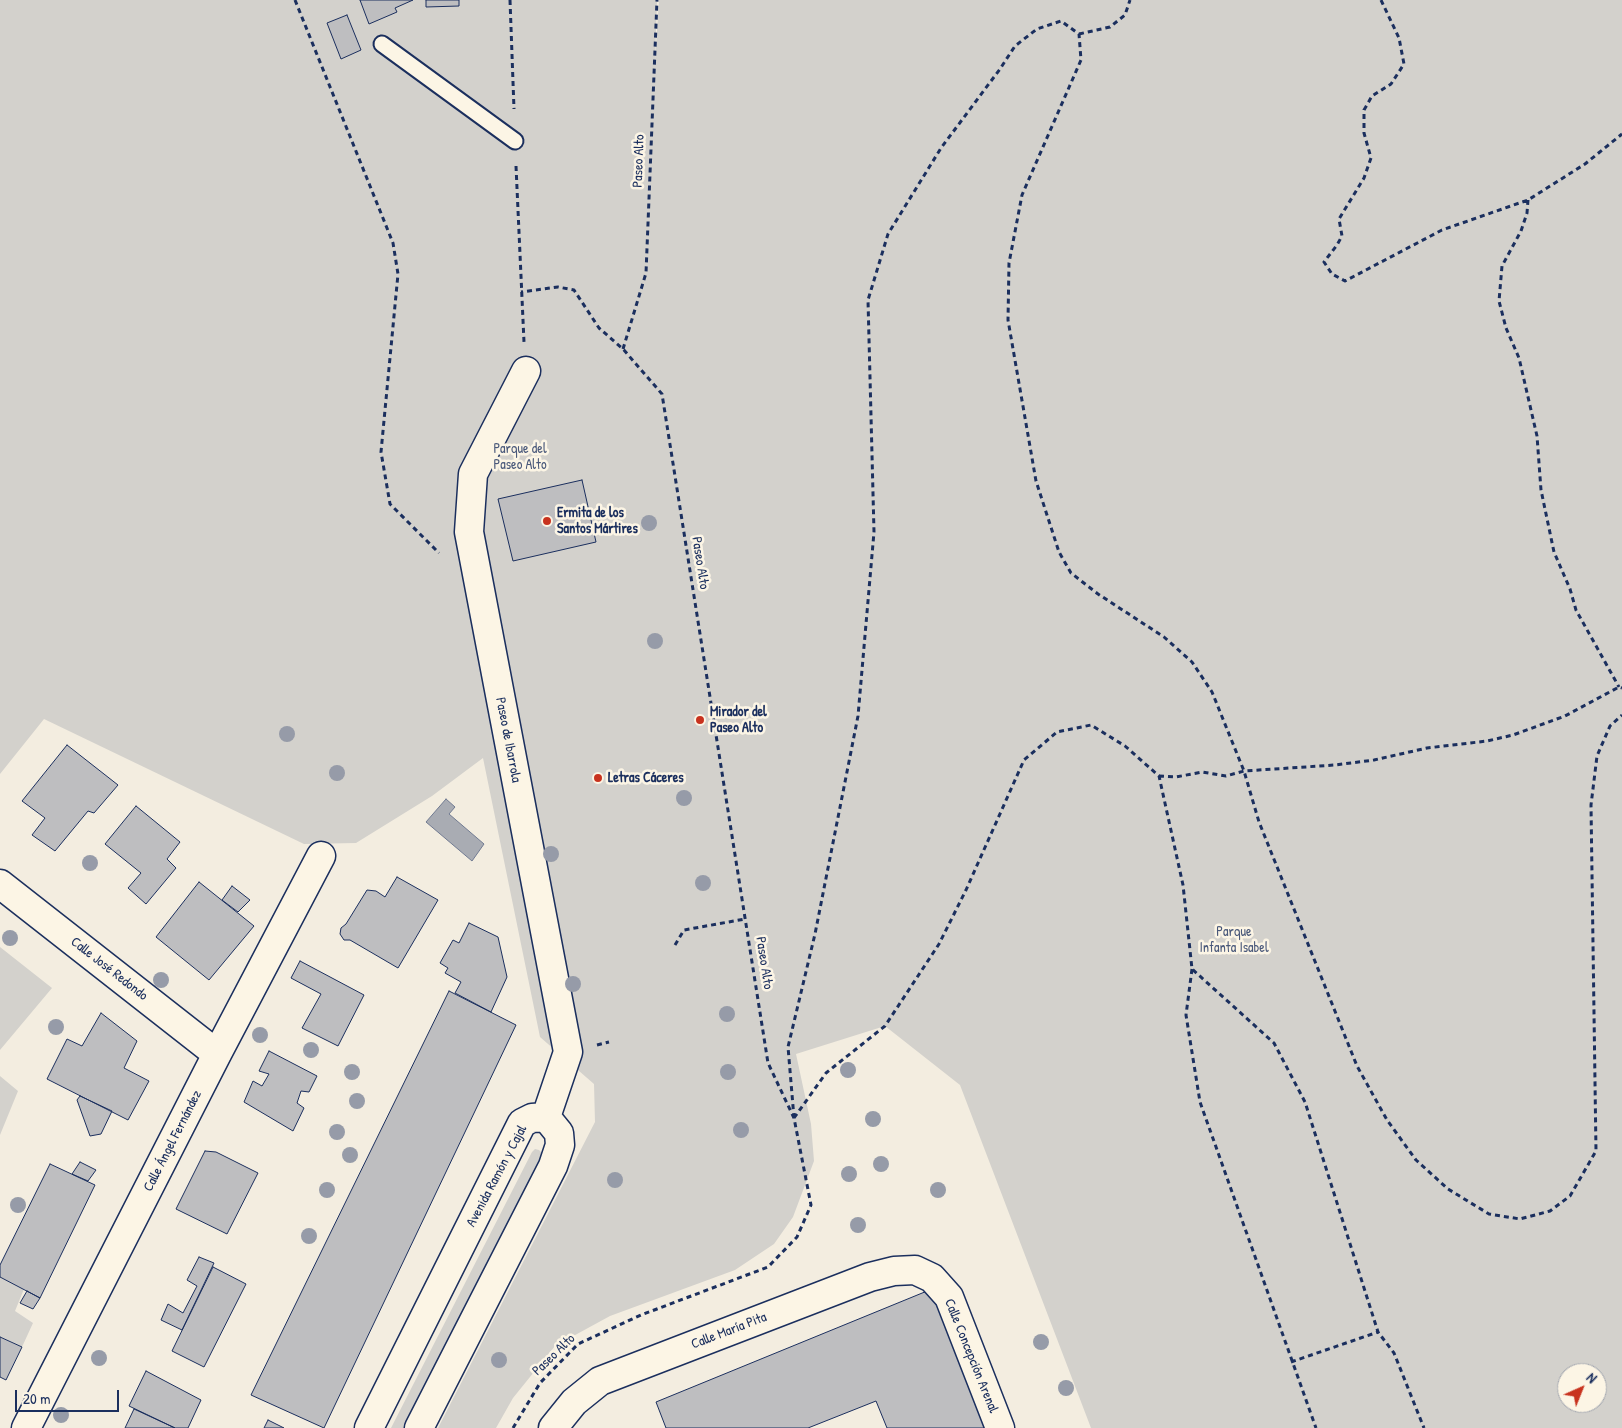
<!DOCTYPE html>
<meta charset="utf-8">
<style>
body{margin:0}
#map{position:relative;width:1622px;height:1428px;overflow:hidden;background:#f3ede0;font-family:"Patrick Hand",sans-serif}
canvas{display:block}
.north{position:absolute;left:1557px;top:1363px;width:50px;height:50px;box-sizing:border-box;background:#fcf5e5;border:1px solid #a2a6af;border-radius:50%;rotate:44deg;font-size:14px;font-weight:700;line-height:20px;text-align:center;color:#1b2f5e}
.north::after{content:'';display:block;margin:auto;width:18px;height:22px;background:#c8321e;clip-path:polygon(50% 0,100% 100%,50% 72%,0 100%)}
.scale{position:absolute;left:15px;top:1390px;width:104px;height:22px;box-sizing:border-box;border:2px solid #1b2f5e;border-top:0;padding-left:6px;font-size:15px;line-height:18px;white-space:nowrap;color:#1b2f5e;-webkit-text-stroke:4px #fcf5e5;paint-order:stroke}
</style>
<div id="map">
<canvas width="1622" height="1428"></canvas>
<div class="north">N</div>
<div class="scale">20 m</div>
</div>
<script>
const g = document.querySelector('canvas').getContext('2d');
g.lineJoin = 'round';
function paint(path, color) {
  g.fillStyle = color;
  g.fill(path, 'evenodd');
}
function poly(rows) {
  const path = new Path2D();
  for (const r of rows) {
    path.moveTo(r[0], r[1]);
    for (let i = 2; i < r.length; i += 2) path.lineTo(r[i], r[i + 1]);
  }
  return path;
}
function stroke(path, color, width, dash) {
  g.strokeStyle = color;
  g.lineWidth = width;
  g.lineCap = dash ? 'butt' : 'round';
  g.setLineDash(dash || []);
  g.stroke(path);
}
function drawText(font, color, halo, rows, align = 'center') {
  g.font = font + ' "Patrick Hand",sans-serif';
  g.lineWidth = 5;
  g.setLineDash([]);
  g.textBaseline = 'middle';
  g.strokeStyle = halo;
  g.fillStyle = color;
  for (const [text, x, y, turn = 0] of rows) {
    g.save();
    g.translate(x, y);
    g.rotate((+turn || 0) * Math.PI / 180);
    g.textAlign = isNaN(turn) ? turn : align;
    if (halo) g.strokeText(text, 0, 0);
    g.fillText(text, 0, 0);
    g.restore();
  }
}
paint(poly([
 [0,0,657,0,655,61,659,0,1622,0,1622,1428,1091,1428,960,1085,885,1026,796,1054,811,1124,814,1161,793,1217,774,1244,735,1270,610,1316,555,1346,513,1398,496,1428,438,1428,595,1122,594,1084,540,1037,483,758,432,796,356,843,304,844,44,719,0,774],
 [1567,1373,1597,1373,1597,1403,1567,1403],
 [0,947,52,988,0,1050],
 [0,1076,18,1091,0,1135],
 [535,1149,539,1150,544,1155,406,1428,391,1428,532,1152],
 [0,1277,24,1289,15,1311,33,1323,22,1347,0,1337]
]), '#d3d1cc');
const water = poly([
 [446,799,455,807,449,814,484,844,472,861,426,822,446,799]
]);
paint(water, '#a9acb3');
stroke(water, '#707a91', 1);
const building = poly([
 [360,0,413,0,395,8,397,12,369,24,360,0],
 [426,0,459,0,459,6,426,7,426,0],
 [347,15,361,50,341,59,327,23,347,15],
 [582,480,596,542,513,561,498,499,582,480],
 [67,745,118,785,94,813,88,811,55,851,32,835,45,818,22,801,67,745],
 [136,806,180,842,167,859,176,868,146,904,128,888,141,873,105,844,136,806],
 [397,877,438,900,398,968,350,940,344,940,340,934,341,928,346,924,367,890,376,891,385,897,397,877],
 [199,882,254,926,209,980,156,937,199,882],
 [232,886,250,900,238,912,222,900,232,886],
 [469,923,498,937,507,977,491,1012,455,993,461,982,445,973,448,968,440,963,453,940,459,943,469,923],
 [300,961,364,995,338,1046,302,1028,321,994,291,978,300,961],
 [449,991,516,1025,324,1428,251,1395,449,991],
 [101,1013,137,1041,124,1068,149,1081,128,1120,47,1079,67,1039,82,1046,101,1013],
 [269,1051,317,1076,309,1092,301,1091,297,1103,304,1108,293,1131,244,1102,253,1081,262,1086,269,1074,259,1071,269,1051],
 [80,1096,112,1111,101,1134,90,1136,77,1100,80,1096],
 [205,1151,216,1152,258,1173,227,1234,176,1209,205,1151],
 [80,1162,96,1170,88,1181,72,1174,80,1162],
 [50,1164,95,1185,40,1298,0,1277,0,1265,50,1164],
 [199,1257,214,1263,182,1330,161,1320,168,1304,183,1313,197,1286,187,1280,199,1257],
 [213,1267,246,1284,204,1367,172,1351,213,1267],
 [932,1289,989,1428,887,1428,876,1401,808,1428,666,1428,656,1402,932,1289],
 [27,1291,40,1298,33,1309,20,1303,27,1291],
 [0,1337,22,1347,6,1380,0,1377,0,1337],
 [146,1371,201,1400,188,1428,175,1428,129,1406,146,1371],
 [134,1409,175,1428,125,1428,134,1409],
 [268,1420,284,1428,264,1428,268,1420]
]);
paint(building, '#bebec0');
stroke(building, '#1b2f5e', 1);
const lane = poly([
 [382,44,515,141]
]);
const street = poly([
 [526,371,473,474,469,532,568,1052,546,1117],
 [0,884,217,1054],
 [26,1428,217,1054,321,856],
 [369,1428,522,1123,532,1118,546,1117],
 [419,1428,553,1166,560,1145,559,1133,546,1117],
 [553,1428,574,1402,600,1381,870,1277,894,1271,915,1270,932,1278,949,1297,1000,1428]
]);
stroke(lane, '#1b2f5e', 19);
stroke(street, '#1b2f5e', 31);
stroke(poly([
 [295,0,393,243,398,274,381,452,390,504,439,553],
 [510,0,514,109],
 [1381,0,1399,38,1404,64,1391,84,1372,96,1364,110,1364,133,1371,158,1364,178,1339,219,1342,236,1337,245,1324,262,1332,274,1345,281,1442,230,1528,200,1585,164,1622,134],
 [1079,34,1110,27,1125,15,1130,0],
 [516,166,524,342],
 [1528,200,1527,213,1521,231,1502,266,1499,301,1506,328,1519,358,1537,436,1541,490,1554,552,1570,589,1576,610,1619,687],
 [623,349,646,273,657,0],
 [1159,776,1176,777,1202,772,1226,776,1244,771,1335,765,1374,760,1427,748,1487,741,1513,735,1565,716,1619,687,1622,688],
 [675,945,684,930,745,919],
 [1192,969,1186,1015,1200,1102,1316,1428],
 [597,1045,609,1042],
 [794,1118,788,1047,815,934,858,716,874,532,868,300,888,234,941,148,1000,69,1015,46,1037,29,1061,21,1079,34,1081,60,1022,195,1009,263,1008,320,1036,481,1059,552,1071,573,1098,594,1164,637,1192,662,1212,692,1244,771,1259,822,1357,1066,1387,1120,1416,1160,1448,1189,1489,1214,1520,1219,1550,1211,1570,1196,1596,1151,1591,805,1597,756,1610,726,1622,715],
 [794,1118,826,1073,885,1026,939,944,966,890,1024,760,1057,732,1091,725,1125,746,1159,776,1183,885,1192,969,1274,1043,1305,1102,1378,1332,1394,1353,1424,1428],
 [1291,1362,1378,1332],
 [513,1428,540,1383,578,1344,641,1315,768,1267,797,1237,811,1205,794,1118,768,1063,662,394,623,349,599,328,574,290,558,287,521,292]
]), '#1b2f5e', 3, [5, 4]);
stroke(lane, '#fcf5e5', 15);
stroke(street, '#fcf5e5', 28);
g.fillStyle = '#969ba8';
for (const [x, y] of [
 [649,523],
 [655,641],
 [287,734],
 [337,773],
 [684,798],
 [551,854],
 [90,863],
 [703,883],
 [10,938],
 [161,980],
 [573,984],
 [727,1014],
 [56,1027],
 [260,1035],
 [311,1050],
 [848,1070],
 [352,1072],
 [728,1072],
 [357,1101],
 [873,1119],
 [741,1130],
 [337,1132],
 [350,1155],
 [881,1164],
 [849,1174],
 [615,1180],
 [327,1190],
 [938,1190],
 [18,1205],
 [858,1225],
 [309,1236],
 [1041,1342],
 [99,1358],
 [499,1360],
 [1066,1388],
 [61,1415]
]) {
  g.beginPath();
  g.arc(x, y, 8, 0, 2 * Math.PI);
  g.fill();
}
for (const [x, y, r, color] of [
 [547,521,5,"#c8321e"],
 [700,720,5,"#c8321e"],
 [598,778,5,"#c8321e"]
]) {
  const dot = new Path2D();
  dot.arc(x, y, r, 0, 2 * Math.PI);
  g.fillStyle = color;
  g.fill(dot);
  stroke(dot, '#fcf5e5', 2);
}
drawText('14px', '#1b2f5e', '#fcf5e5', [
 ["Paseo Alto",639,161,-88],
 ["Paseo Alto",700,563,81],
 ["Paseo de Ibarrola",508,740,79],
 ["Paseo Alto",764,963,81],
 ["Calle José Redondo",109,969,38],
 ["Calle Ángel Fernández",173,1141,-63],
 ["Avenida Ramón y Cajal",497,1176,-62],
 ["Calle María Pita",729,1331,-21],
 ["Paseo Alto",554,1355,-44],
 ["Calle Concepción Arenal",971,1356,68]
]);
drawText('14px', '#49587a', '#fcf5e5', [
 ["Parque del",520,449],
 ["Paseo Alto",520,465],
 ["Parque",1234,932],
 ["Infanta Isabel",1234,948]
]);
drawText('bold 14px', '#1b2f5e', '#fcf5e5', [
 ["Ermita de los",557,513],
 ["Santos Mártires",557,529],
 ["Mirador del",710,712],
 ["Paseo Alto",710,728],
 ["Letras Cáceres",608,778]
], 'left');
</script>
